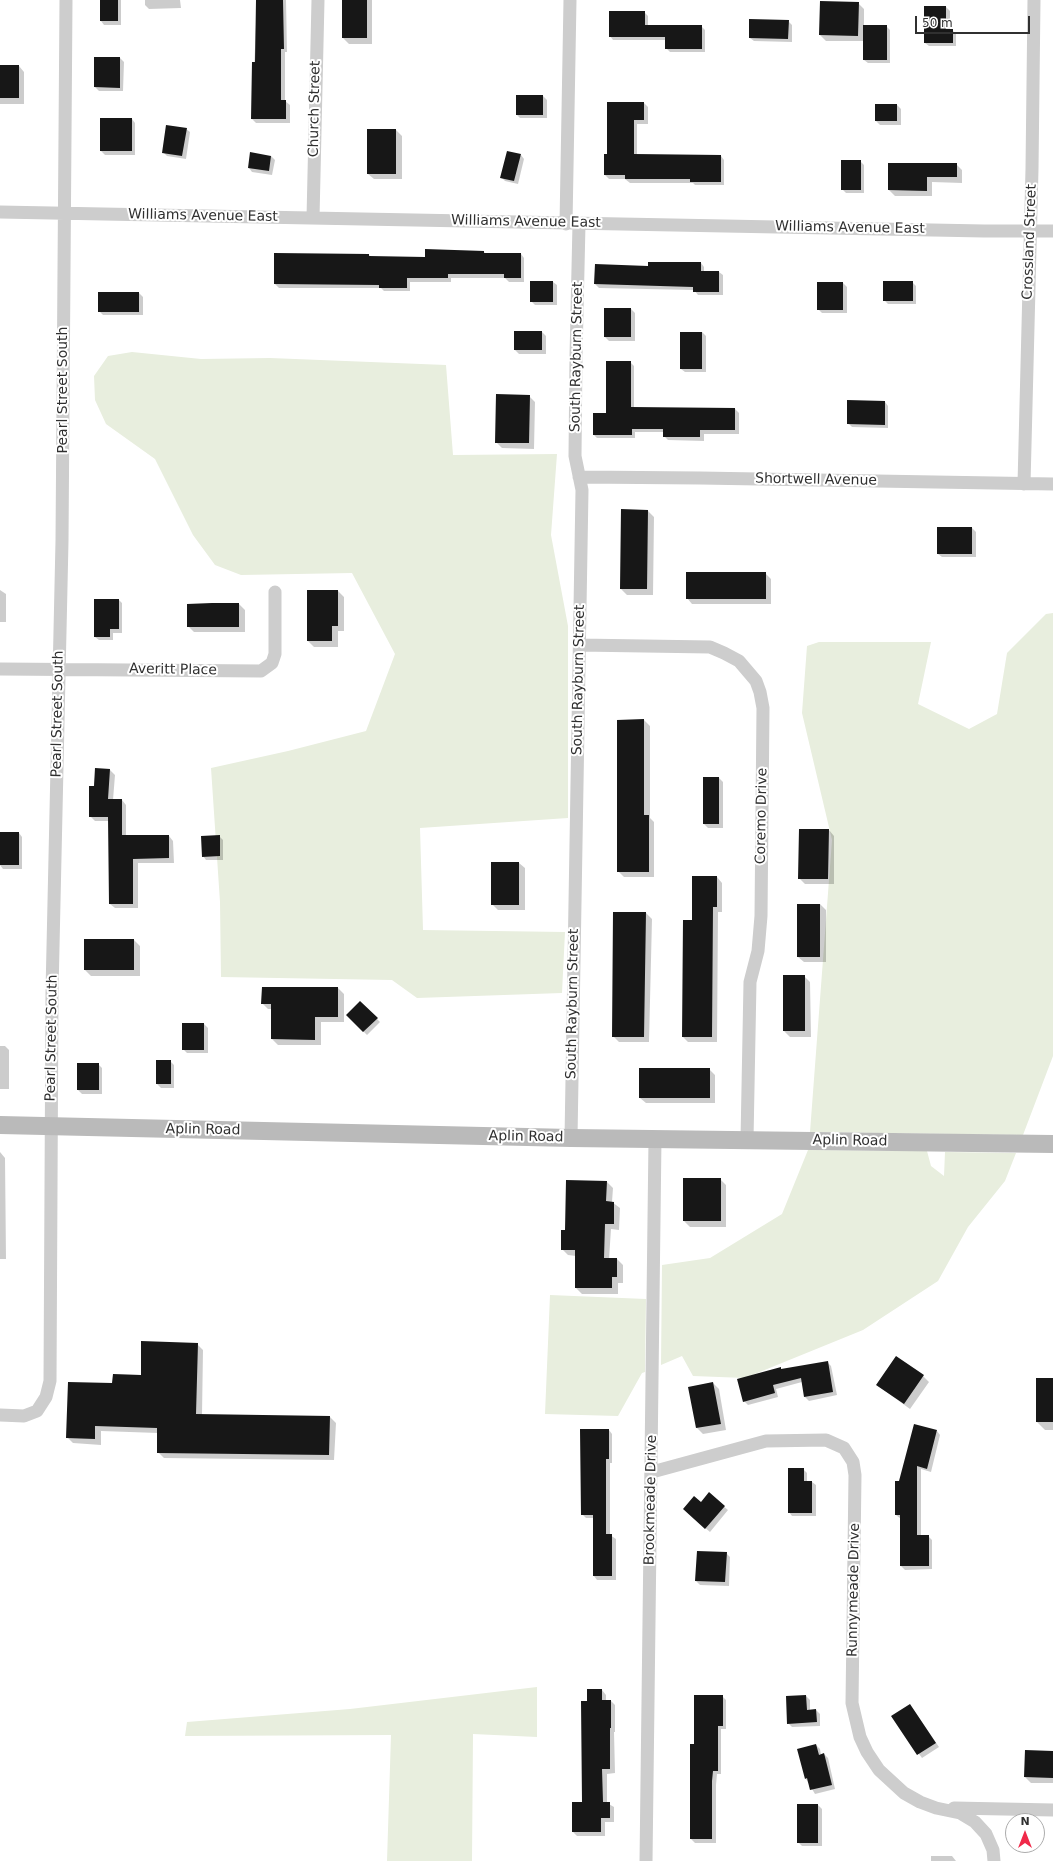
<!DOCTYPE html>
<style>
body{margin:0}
#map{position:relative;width:1053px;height:1861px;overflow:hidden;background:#fff;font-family:"DejaVu Sans",sans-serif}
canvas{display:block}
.north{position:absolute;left:1005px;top:1813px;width:40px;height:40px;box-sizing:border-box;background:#fff;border:1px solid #acacac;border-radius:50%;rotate:0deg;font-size:11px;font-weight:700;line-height:16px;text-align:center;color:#303030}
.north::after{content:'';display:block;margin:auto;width:14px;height:18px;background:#f02949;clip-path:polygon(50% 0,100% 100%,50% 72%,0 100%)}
.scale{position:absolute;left:915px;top:16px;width:115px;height:18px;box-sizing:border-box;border:2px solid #303030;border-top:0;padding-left:5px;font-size:12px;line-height:14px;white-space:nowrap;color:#303030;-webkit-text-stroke:3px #fff;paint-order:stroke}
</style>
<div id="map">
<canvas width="1053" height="1861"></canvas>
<div class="north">N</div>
<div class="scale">50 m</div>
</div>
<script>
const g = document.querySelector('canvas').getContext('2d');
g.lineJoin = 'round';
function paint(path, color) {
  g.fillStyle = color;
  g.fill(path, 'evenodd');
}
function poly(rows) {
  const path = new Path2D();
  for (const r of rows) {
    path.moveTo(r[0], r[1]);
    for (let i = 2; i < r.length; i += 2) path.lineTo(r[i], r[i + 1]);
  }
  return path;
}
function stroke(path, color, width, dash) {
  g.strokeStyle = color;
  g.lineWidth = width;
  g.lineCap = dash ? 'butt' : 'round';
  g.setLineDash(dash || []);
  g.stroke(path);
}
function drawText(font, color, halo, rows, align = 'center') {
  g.font = font + ' "DejaVu Sans",sans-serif';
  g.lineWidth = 4;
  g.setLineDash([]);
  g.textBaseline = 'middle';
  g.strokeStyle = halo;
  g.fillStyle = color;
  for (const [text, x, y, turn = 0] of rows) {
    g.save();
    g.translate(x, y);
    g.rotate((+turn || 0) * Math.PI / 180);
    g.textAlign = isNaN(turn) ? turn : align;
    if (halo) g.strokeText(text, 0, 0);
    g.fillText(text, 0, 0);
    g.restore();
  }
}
paint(poly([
 [132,352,201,359,270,358,446,365,453,455,557,454,551,535,568,626,568,818,420,828,423,930,565,932,562,993,417,998,392,980,221,977,220,902,211,768,288,751,366,731,395,654,352,573,241,575,215,565,193,535,155,459,106,424,95,400,94,376,108,356],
 [1053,613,1053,1056,1023,1135,810,1132,832,840,802,713,807,646,819,642,931,642,918,704,969,729,997,714,1007,653,1046,614],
 [808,1150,927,1151,931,1166,944,1176,945,1152,1016,1153,1005,1181,968,1227,938,1281,863,1330,745,1378,693,1376,682,1356,661,1365,662,1265,710,1258,782,1214],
 [550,1295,646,1299,645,1372,642,1373,618,1416,545,1414],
 [537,1687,537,1737,473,1734,472,1861,387,1861,391,1735,185,1736,187,1722,350,1709]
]), '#e8eede');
paint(poly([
 [101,0,121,0,121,25,104,25,101,21],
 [145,0,180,0,181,8,149,9,145,5],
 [257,0,286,0,287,52,285,52,285,101,290,105,290,123,256,123,252,119],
 [343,0,372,0,372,44,349,44,343,38],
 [858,3,864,9,864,26,886,26,890,30,890,63,868,63,864,60,864,41,826,41,820,35],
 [925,7,946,7,950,11,950,30,952,30,956,34,956,46,929,46,925,43],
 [644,12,648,16,648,26,701,26,705,30,705,52,670,52,666,48,666,40,613,40,610,36],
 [788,21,792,25,792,42,754,41,750,38],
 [95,58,120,58,124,62,123,91,99,91,95,87],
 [0,66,19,66,24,72,24,104,0,104],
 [517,96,543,96,547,100,547,118,520,118,517,115],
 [644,103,648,107,648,124,637,124,637,155,721,156,724,160,724,185,695,185,693,183,630,183,625,179,609,179,605,175,608,155],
 [876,105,897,105,901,109,901,125,880,125,876,121],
 [132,119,135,123,135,155,105,155,101,151],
 [186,129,190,132,186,159,167,156,163,152],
 [396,130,402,136,402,179,374,179,368,174],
 [521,155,524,159,518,184,505,181,501,177],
 [271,156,275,160,272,175,252,172,249,168],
 [860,161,864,165,864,193,846,193,842,189],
 [956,164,962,170,962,183,932,182,932,196,895,196,889,190],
 [484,252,486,254,521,254,524,258,524,282,509,282,505,278,451,278,451,282,410,282,410,291,384,291,381,288,279,288,275,284,369,255,371,257,426,258],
 [701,263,704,267,704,272,719,272,723,275,723,295,698,295,694,290,599,288,595,284,649,267],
 [553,282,557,285,557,305,535,305,531,301],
 [912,282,916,286,916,304,888,304,884,300],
 [843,283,847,287,847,313,822,313,818,309],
 [139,293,143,297,143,315,103,315,99,311],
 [631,309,635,313,635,341,609,341,605,337],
 [542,332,546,336,546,354,519,354,515,350],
 [702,332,706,336,706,372,685,372,681,369],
 [630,362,634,366,634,408,735,409,739,413,739,434,704,434,704,441,668,440,664,436,664,432,635,432,635,438,597,438,594,435,607,414],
 [529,396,535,402,534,449,502,448,496,442],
 [885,402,888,406,888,428,852,427,848,423],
 [648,511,654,517,653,595,627,595,621,589],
 [972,528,976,532,976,557,942,557,938,554],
 [765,573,771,579,771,604,692,604,687,598],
 [0,590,6,594,6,622,0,622],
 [308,591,338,591,344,597,344,631,338,631,338,647,314,647,308,641],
 [119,600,122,603,122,633,113,633,113,640,99,640,95,637],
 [239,604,245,610,245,632,194,632,188,626,188,605],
 [644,720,650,726,650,818,654,822,654,877,624,877,618,871],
 [96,769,110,770,115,775,113,800,122,800,126,805,126,836,169,836,173,841,174,863,138,863,138,908,115,908,110,904,109,821,95,821,90,816],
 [704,778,719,778,723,782,723,828,708,828,704,824],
 [829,830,834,836,834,884,805,884,799,878],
 [0,833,19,833,22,837,22,869,3,869,0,865],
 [219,836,223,840,223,860,206,860,203,856],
 [519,863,525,868,525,910,498,910,492,904],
 [717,877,722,883,722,912,718,912,717,1042,688,1042,683,1037],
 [820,904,826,910,826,962,804,962,798,957],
 [646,913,652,919,649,1042,619,1042,613,1036],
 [85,940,134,940,140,946,140,976,91,976,85,970],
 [804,976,810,982,811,1037,790,1037,784,1031],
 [338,988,344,994,344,1022,321,1022,321,1045,278,1045,272,1039,272,1009,268,1009,262,1003],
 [360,1002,380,1022,367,1035,347,1015],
 [204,1024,208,1028,208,1053,187,1053,183,1049],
 [0,1046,5,1046,9,1050,9,1089,0,1089],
 [170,1061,174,1065,174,1088,161,1088,157,1084],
 [98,1064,102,1068,102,1094,82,1094,78,1090],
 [709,1069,715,1075,715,1103,646,1103,640,1098],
 [0,1152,5,1158,6,1259,0,1259],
 [720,1179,726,1185,726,1227,690,1227,684,1221],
 [607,1182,613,1188,612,1202,620,1208,619,1230,611,1229,609,1259,617,1259,623,1265,623,1283,618,1283,618,1294,582,1294,576,1288,576,1256,568,1255,562,1249,566,1231],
 [197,1344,203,1350,202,1415,330,1417,336,1423,334,1460,164,1458,158,1452,158,1433,101,1431,101,1445,73,1443,67,1437,113,1384,142,1376],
 [827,1362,831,1366,837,1395,809,1401,805,1397,802,1382,776,1389,778,1397,748,1405,744,1401,780,1368,782,1370],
 [923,1376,929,1382,910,1409,877,1385],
 [1053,1379,1053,1430,1045,1430,1037,1422],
 [713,1383,719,1389,726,1430,703,1434,697,1428,689,1388],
 [609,1430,612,1434,612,1463,610,1463,610,1535,616,1539,616,1580,597,1580,594,1576,594,1518,586,1518,582,1514],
 [937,1431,940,1435,931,1472,921,1469,921,1536,928,1536,932,1540,932,1569,905,1570,901,1566,901,1519,896,1515,900,1482],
 [803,1469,807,1473,807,1482,812,1482,816,1485,816,1516,792,1516,789,1512],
 [709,1494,728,1510,710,1532,688,1513,701,1503],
 [726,1553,730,1557,729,1586,700,1585,696,1581],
 [602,1690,606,1695,606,1701,611,1701,615,1705,615,1732,614,1732,615,1773,607,1774,607,1803,614,1807,614,1822,605,1822,605,1836,577,1836,573,1832,583,1803,588,1702],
 [722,1696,726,1700,726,1729,721,1729,721,1774,717,1774,716,1785,716,1843,695,1843,691,1839,695,1745],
 [806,1696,810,1700,810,1711,816,1710,820,1714,820,1726,792,1727,788,1723],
 [913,1709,939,1747,922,1758,892,1717],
 [816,1745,820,1749,821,1755,824,1754,828,1758,835,1789,815,1794,806,1779],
 [1053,1752,1053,1783,1031,1783,1025,1777],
 [818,1805,822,1809,822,1846,802,1846,798,1842],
 [931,1856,952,1856,956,1861,931,1861]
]), '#0003');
paint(poly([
 [100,0,118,0,118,21,100,21],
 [256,0,283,0,284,49,281,49,281,100,286,100,286,119,251,119,252,62,255,62],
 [342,0,367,0,367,38,342,38],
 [820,1,859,2,858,36,819,35],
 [924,6,946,6,946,29,953,29,953,43,924,43],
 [609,11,645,11,645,25,702,25,702,49,665,49,665,37,609,37],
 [749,19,789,20,788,39,749,38],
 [863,25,887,25,887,60,863,60],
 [94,57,120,57,120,88,94,87],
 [0,65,19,65,19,98,0,98],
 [516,95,543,95,543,115,516,115],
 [607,102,644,102,644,120,634,120,634,154,721,155,721,182,690,182,690,179,625,179,625,175,604,175,604,154,607,154],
 [875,104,897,104,897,121,875,121],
 [100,118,132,118,132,151,100,151],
 [166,125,187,128,182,156,162,153],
 [367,129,396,129,396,174,367,174],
 [507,151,521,154,514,181,500,178],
 [250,152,271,156,269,171,248,168],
 [841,160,861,160,861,190,841,190],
 [888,163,957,163,957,177,927,177,927,191,888,190],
 [425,249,484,251,484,253,521,253,521,278,504,278,504,274,448,274,448,278,407,278,407,288,379,288,379,285,274,284,274,253,369,254,369,256,425,257],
 [648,262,701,262,701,271,719,271,719,292,693,292,693,287,594,284,595,264,648,266],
 [530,281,553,281,553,302,530,302],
 [883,281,913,281,913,301,883,301],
 [817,282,843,282,843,310,817,310],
 [98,292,139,292,139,312,98,312],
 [604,308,631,308,631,337,604,337],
 [514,331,542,331,542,350,514,350],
 [680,332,702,332,702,369,680,369],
 [606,361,631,361,631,407,735,408,735,430,700,430,700,437,663,437,663,429,632,429,632,435,593,435,593,413,606,413],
 [496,394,530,395,529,443,495,443],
 [847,400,885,401,885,425,847,424],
 [621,509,648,510,647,589,620,589],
 [937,527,972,527,972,554,937,554],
 [686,572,766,572,766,599,686,599],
 [307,590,338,590,338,626,332,626,332,641,307,641],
 [94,599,119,599,119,629,110,629,110,637,94,637],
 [212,603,239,603,239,627,187,627,187,604],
 [644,719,644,815,649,815,649,872,617,872,617,720],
 [95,768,110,769,108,799,122,799,122,835,169,835,169,858,133,859,133,904,109,904,108,817,89,817,89,786,94,786],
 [703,777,719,777,719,824,703,824],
 [799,829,829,829,828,879,798,879],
 [0,832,19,832,19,865,0,865],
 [220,835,220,856,202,857,201,836],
 [491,862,519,862,519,905,491,905],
 [692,876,717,876,717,907,713,907,712,1037,682,1037,683,920,692,920],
 [797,904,820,904,820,957,797,957],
 [613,912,646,912,644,1037,612,1037],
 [84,939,134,939,134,970,84,970],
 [783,975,805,975,805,1031,783,1031],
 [262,987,338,987,338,1017,315,1017,315,1040,271,1039,271,1004,261,1004],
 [360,1001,378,1018,363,1032,346,1015],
 [182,1023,204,1023,204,1050,182,1050],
 [156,1060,171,1060,171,1084,156,1084],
 [77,1063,99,1063,99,1090,77,1090],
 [639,1068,710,1068,710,1098,639,1098],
 [683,1178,721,1178,721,1221,683,1221],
 [566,1180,607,1181,606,1201,614,1202,614,1224,605,1224,604,1258,617,1258,617,1277,612,1277,612,1288,575,1288,575,1250,561,1250,561,1230,565,1230],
 [141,1341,198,1343,196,1414,330,1416,329,1455,157,1453,157,1428,95,1426,95,1439,66,1438,68,1382,112,1383,113,1374,141,1375],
 [896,1356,924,1375,904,1404,876,1385],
 [828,1361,833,1392,804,1397,801,1378,773,1385,775,1393,743,1402,737,1379,781,1367,781,1369],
 [1036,1378,1053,1378,1053,1422,1036,1422],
 [713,1382,721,1424,696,1428,688,1387],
 [914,1424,937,1430,927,1469,917,1466,917,1535,929,1535,929,1566,900,1566,900,1515,895,1515,895,1481,899,1481],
 [580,1429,609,1429,609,1459,606,1459,606,1534,612,1534,612,1576,593,1576,593,1515,581,1515],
 [788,1468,804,1468,804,1481,812,1481,812,1513,788,1513],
 [709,1492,725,1506,705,1529,683,1509,694,1496,701,1502],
 [697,1551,727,1552,725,1582,695,1581],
 [587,1689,602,1689,602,1700,611,1700,611,1728,610,1728,610,1769,602,1769,603,1802,610,1802,610,1818,601,1818,601,1832,572,1832,572,1802,582,1802,581,1701,587,1701],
 [694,1695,723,1695,723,1726,718,1726,718,1771,713,1771,712,1781,712,1839,690,1839,690,1744,694,1744],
 [806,1695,807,1710,816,1709,817,1722,787,1724,786,1696],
 [910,1704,936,1743,917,1755,891,1716],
 [816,1744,819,1755,824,1753,832,1785,810,1790,807,1778,805,1779,797,1749],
 [1025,1750,1053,1751,1053,1778,1024,1777],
 [797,1804,818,1804,818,1843,797,1843]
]), '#171717');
stroke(poly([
 [0,212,984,231,1053,231],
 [313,218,318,0],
 [566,224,570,0],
 [579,477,700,478,1053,484],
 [1024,484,1032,169,1034,0],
 [579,645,710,647,724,653,739,661,756,681,760,692,763,708,761,916,758,951,750,982,747,1140],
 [0,669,261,671,272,663,275,654,275,592],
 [571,1138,582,490,575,456,576,357,579,224],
 [0,1415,24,1416,37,1411,46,1397,50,1381,52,992,62,541,66,0],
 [652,1472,766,1441,826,1440,844,1448,853,1462,855,1475,852,1703,860,1737,867,1752,879,1770,904,1793,920,1802,936,1808,960,1813,975,1822,986,1834,993,1850,994,1861],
 [954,1808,1053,1810],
 [646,1861,655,1139]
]), '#cdcdcd', 13);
stroke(poly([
 [0,1125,571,1138,1053,1144]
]), '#bababa', 18);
drawText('14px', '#303030', '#fff', [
 ["Church Street",315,109,-89],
 ["Williams Avenue East",203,216,1],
 ["Williams Avenue East",526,222,1],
 ["Williams Avenue East",850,228,1],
 ["Crossland Street",1030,242,-88],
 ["South Rayburn Street",577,357,-89],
 ["Pearl Street South",63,390,-90],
 ["Shortwell Avenue",816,480,1],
 ["Averitt Place",173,670,1],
 ["South Rayburn Street",579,680,-89],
 ["Pearl Street South",58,714,-89],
 ["Coremo Drive",762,816,-89],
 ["South Rayburn Street",573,1004,-89],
 ["Pearl Street South",52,1038,-89],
 ["Aplin Road",203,1130,1],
 ["Aplin Road",526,1137,1],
 ["Aplin Road",850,1141,1],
 ["Brookmeade Drive",651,1500,-89],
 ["Runnymeade Drive",854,1590,-89]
]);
</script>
